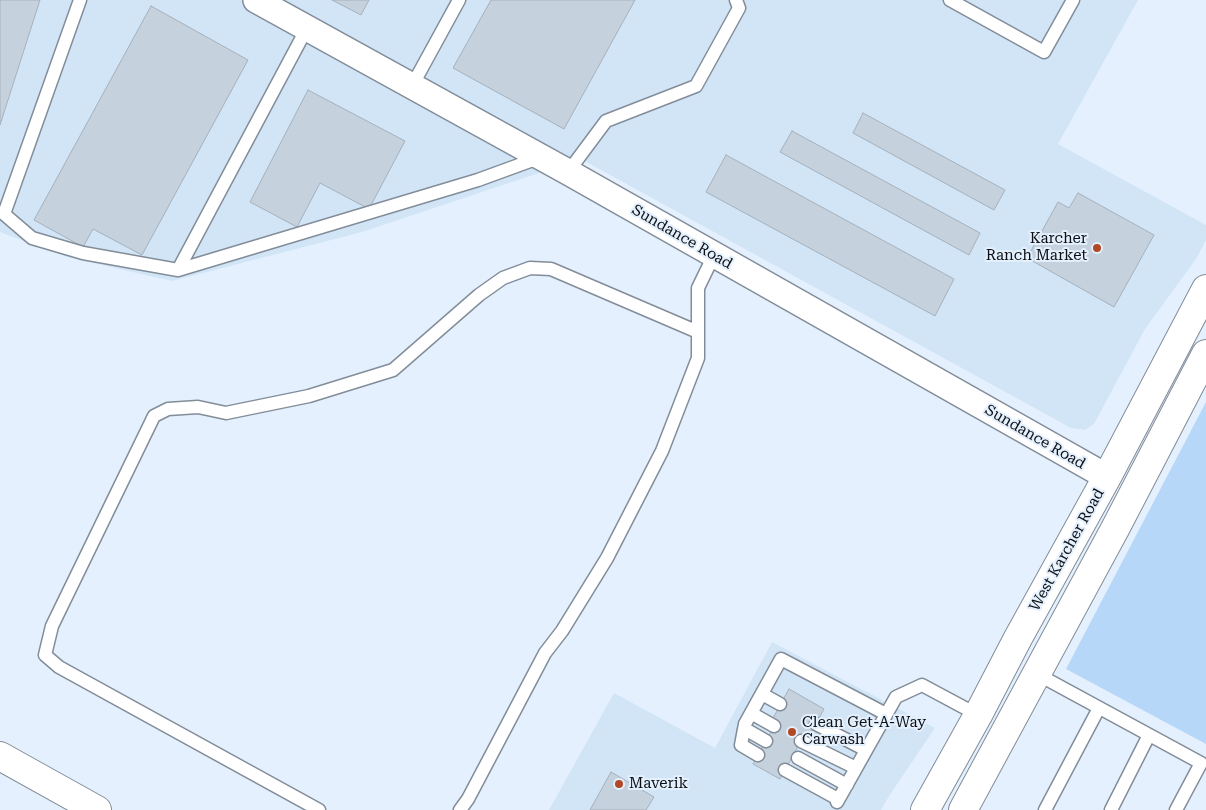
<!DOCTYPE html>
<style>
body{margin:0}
canvas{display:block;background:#e4f0fd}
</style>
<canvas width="1206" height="810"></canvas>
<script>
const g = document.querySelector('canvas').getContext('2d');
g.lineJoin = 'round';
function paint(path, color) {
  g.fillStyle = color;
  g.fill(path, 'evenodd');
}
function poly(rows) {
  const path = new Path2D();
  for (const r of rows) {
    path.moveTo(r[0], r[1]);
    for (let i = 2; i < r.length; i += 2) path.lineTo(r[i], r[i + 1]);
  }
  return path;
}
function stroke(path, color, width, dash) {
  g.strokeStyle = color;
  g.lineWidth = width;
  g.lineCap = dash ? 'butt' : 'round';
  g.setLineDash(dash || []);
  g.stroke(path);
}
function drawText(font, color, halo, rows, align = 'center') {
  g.font = font + ' "Roboto Serif",serif';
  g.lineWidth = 4;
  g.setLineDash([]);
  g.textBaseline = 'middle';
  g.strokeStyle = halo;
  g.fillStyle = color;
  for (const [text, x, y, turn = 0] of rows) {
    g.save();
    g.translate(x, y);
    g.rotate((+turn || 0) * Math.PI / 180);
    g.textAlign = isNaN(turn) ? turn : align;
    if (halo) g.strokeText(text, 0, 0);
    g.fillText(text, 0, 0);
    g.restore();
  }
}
paint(poly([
 [0,0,1138,0,1058,144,1206,225,1206,240,1196,259,1145,329,1094,424,1085,430,1071,428,581,159,362,232,172,281,67,257,0,232],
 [772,642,935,728,889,796,881,810,549,810,614,693,715,748]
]), '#d2e5f6');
paint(poly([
 [1206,402,1206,744,1066,669]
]), '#b6d7f8');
const building = poly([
 [0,0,40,0,0,125,0,0],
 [332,0,369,0,361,15,332,0],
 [491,0,635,0,564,129,453,68,491,0],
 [151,6,248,60,142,255,93,229,83,247,34,220,151,6],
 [308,90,405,141,369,209,320,183,297,227,250,202,308,90],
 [863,113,1005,190,994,210,853,133,863,113],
 [792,131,980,233,969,255,780,152,792,131],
 [726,155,954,279,935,316,706,192,726,155],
 [1078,193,1154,235,1114,307,1027,258,1058,202,1069,208,1078,193],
 [789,689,824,709,808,738,804,737,801,741,780,779,753,764,776,723,772,720,789,689],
 [611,772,654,797,646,810,590,810,611,772]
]);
paint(building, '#c5d2de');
stroke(building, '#a5b1bd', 1);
const lane = poly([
 [80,0,4,214,32,238,83,253,178,270,307,28],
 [950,0,1044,52,1073,0],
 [412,86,459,0],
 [568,172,606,121,696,86,739,8,736,0],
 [178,270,478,180,541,157],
 [1037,674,1201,763,1176,810],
 [762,694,780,704],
 [751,713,774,726],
 [816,724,866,750],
 [745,729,766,741],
 [801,741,856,768],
 [758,755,741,745,745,724,781,659,886,714],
 [798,758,847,785],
 [785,770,838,799],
 [837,802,896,697,922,685,978,715],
 [319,810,59,667,45,655,52,626,154,416,168,409,198,407,226,413,309,396,393,370,479,295,503,278,530,268,551,269,698,332],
 [460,810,468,799,545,653,562,631,607,558,662,451,698,358,698,288,714,255],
 [1045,810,1099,708],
 [1111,810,1149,735]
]);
const street = poly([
 [256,0,568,172,1107,477]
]);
const secondary = poly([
 [0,756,97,810]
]);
const highway = poly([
 [925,810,978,715,1018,638,1107,477,1206,289],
 [963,810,1116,527,1206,354]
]);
stroke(lane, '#828d99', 15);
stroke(street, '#828d99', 28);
stroke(secondary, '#828d99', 30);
stroke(highway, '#828d99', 30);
stroke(lane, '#fff', 12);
stroke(street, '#fff', 25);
stroke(secondary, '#fff', 28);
stroke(highway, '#fff', 28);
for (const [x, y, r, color] of [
 [1097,248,5,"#b14926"],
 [792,732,5,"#b14926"],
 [619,784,5,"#b14926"]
]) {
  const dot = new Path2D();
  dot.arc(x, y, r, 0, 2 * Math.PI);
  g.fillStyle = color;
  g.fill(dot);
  stroke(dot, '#e4f0fd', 2);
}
drawText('15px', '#0c1014', '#e4f0fd', [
 ["Sundance Road",682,237,30],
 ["Sundance Road",1035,437,30],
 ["West Karcher Road",1067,550,-61]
]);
drawText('15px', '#0c1014', '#e4f0fd', [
 ["Karcher",1087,239,"right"],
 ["Ranch Market",1087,256,"right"],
 ["Clean Get-A-Way",802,723],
 ["Carwash",802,740],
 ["Maverik",629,784]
], 'left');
</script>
